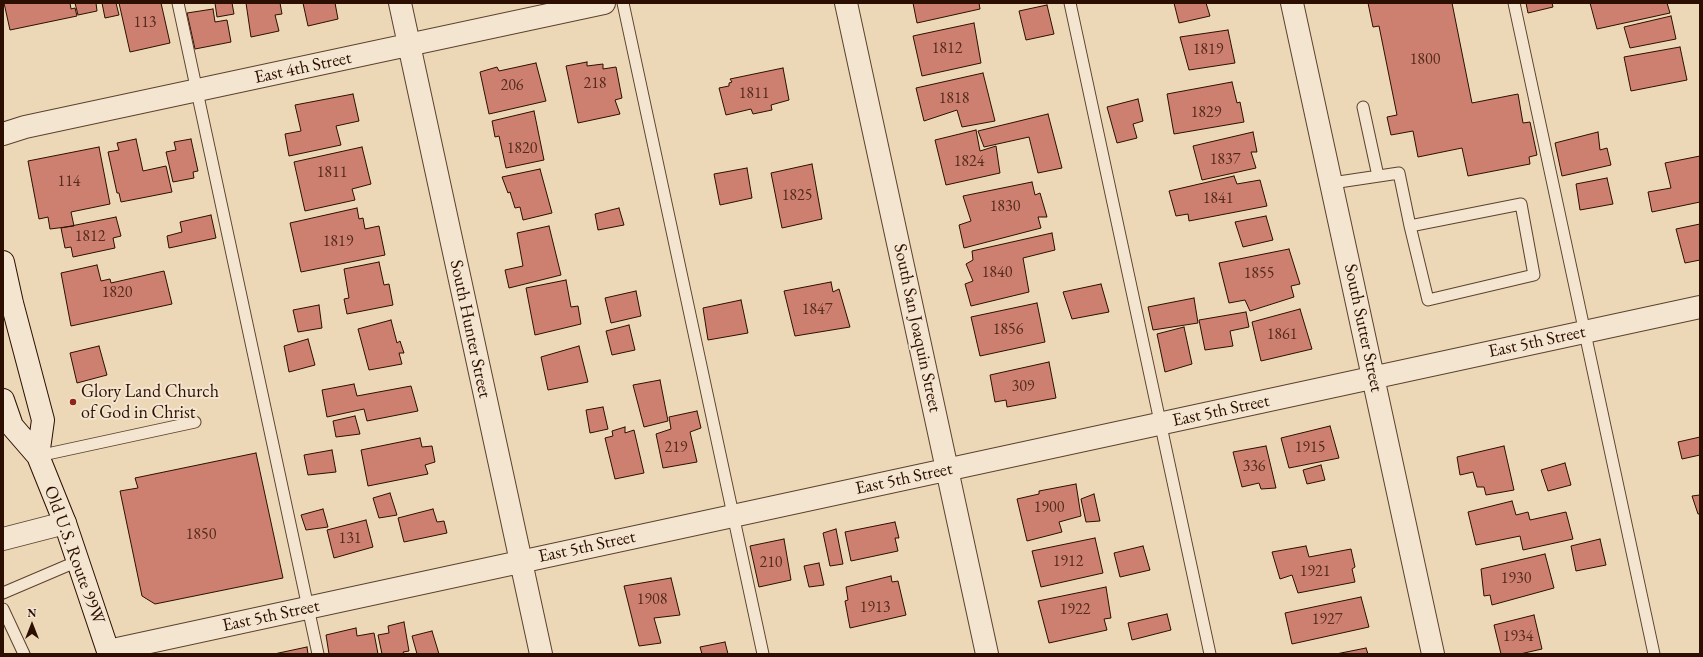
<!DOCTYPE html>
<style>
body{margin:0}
#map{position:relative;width:1703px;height:657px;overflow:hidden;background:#ecd7b6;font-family:"EB Garamond",serif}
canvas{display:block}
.frame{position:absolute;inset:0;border:4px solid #2c0f00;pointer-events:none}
.north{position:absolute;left:12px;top:605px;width:40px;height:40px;-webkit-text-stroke:3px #f3e5d0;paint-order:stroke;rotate:0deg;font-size:11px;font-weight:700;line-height:16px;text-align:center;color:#2c0f00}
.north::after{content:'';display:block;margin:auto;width:14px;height:18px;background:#2c0f00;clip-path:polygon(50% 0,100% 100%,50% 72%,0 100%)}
</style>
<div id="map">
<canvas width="1703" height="657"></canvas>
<div class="frame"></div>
<div class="north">N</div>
</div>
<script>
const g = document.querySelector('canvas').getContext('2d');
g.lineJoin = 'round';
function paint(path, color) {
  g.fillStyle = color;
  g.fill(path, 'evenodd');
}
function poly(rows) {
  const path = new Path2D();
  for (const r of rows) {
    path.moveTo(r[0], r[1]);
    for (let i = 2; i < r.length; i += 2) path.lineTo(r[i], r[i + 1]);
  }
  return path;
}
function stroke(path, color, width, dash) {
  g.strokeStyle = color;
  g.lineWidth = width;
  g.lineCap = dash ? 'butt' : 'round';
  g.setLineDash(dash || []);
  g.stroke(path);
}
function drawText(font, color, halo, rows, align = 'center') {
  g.font = font + ' "EB Garamond",serif';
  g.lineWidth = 4;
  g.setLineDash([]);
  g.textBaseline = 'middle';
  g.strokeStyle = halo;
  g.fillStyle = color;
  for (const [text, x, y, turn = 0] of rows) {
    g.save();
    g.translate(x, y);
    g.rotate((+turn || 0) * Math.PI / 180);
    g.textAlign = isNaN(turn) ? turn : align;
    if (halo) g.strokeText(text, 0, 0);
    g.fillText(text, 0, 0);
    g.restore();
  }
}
const building = poly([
 [4,3,70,3,71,9,75,8,77,16,10,30,4,3],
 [75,3,96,3,97,11,78,15,75,3],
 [102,3,116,3,119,15,105,18,102,3],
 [119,3,161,3,170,43,130,52,119,3],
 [215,3,232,3,234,14,217,17,215,3],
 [246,3,280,3,282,14,275,15,279,31,251,37,246,3],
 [303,3,335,3,338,19,308,26,303,3],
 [913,3,979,3,980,9,917,23,913,3],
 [1174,3,1206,3,1210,16,1179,23,1174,3],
 [1368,3,1452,3,1472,103,1518,94,1523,123,1530,122,1537,155,1529,157,1530,164,1468,176,1462,148,1418,157,1413,131,1391,135,1387,117,1397,115,1379,26,1373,27,1368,3],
 [1526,3,1552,3,1553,7,1528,13,1526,3],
 [1590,3,1667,3,1670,13,1597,29,1590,3],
 [1047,5,1054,34,1026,40,1019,11,1047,5],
 [213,9,215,22,227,20,231,42,195,49,187,13,213,9],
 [1671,16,1676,39,1630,48,1624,27,1671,16],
 [974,23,981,63,922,76,913,36,974,23],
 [1228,30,1235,63,1189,70,1180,37,1228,30],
 [1680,47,1687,80,1631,91,1624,57,1680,47],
 [587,62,587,66,603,64,603,69,616,67,622,98,615,100,620,114,578,123,566,66,587,62],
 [536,63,546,101,489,114,480,72,497,67,499,71,536,63],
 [783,68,789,100,771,105,772,110,753,114,751,109,726,115,719,88,729,86,729,83,732,82,730,79,783,68],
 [983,73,995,121,962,127,957,110,924,121,916,88,983,73],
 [1232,82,1237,103,1240,102,1244,122,1174,134,1167,94,1232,82],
 [353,94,359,121,336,126,341,145,289,156,285,134,301,131,295,105,353,94],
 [1138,99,1143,121,1133,124,1137,138,1117,143,1107,107,1138,99],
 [534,111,544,160,506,168,499,136,495,137,492,121,534,111],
 [1048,114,1062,168,1038,173,1029,137,984,147,978,131,1048,114],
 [976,130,980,151,996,146,1000,173,946,185,935,140,976,130],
 [1253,132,1257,152,1251,152,1256,168,1202,180,1193,146,1253,132],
 [1598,132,1600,150,1607,148,1611,165,1562,176,1555,143,1598,132],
 [136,139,143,171,166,166,172,192,121,202,119,193,117,193,108,152,119,150,117,143,136,139],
 [191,139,198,171,193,172,194,178,173,182,166,152,176,150,174,142,191,139],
 [99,147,110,204,71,212,74,226,50,229,48,217,39,219,28,161,99,147],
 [362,147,371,184,352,189,355,200,305,211,294,162,362,147],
 [1700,156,1700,202,1652,212,1648,192,1671,188,1665,163,1700,156],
 [812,164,822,219,782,228,771,173,812,164],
 [747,168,752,198,720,205,714,174,747,168],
 [540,169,552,213,523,220,520,207,515,208,510,192,508,193,502,177,540,169],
 [1234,176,1237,184,1260,180,1267,206,1189,221,1188,214,1176,216,1169,191,1234,176],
 [1607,178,1613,204,1580,210,1576,184,1607,178],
 [1032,182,1035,195,1040,193,1047,217,1038,217,1041,228,964,248,959,225,971,221,963,196,1032,182],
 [357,208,359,219,363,218,365,229,379,226,385,255,301,272,290,223,357,208],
 [619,208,624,225,598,230,595,214,619,208],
 [211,215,216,238,169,248,167,236,182,232,180,222,211,215],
 [1266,216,1273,240,1243,247,1235,222,1266,216],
 [116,217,121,236,113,238,115,248,73,257,71,247,65,248,61,228,116,217],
 [1700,224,1700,260,1685,263,1676,229,1700,224],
 [549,226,561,275,509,288,505,270,523,266,517,233,549,226],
 [1052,233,1055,250,1023,258,1029,292,971,306,965,284,973,281,966,264,973,260,972,251,1052,233],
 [1289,249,1300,284,1291,286,1294,297,1250,311,1245,300,1229,303,1219,263,1289,249],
 [379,262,384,285,389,284,393,305,347,314,344,299,349,298,344,269,379,262],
 [97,265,101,281,110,279,111,283,164,271,172,304,71,326,61,273,97,265],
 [566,280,571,307,578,306,581,324,535,335,526,288,566,280],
 [831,282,833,292,839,289,850,327,795,336,784,291,831,282],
 [1101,284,1109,312,1072,319,1063,292,1101,284],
 [636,291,641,316,611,323,605,298,636,291],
 [1194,298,1198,323,1153,330,1148,307,1194,298],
 [741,300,748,333,708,340,703,308,741,300],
 [1037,303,1045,342,980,356,971,317,1037,303],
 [319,305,322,328,298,332,293,310,319,305],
 [1300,309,1312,349,1261,361,1252,322,1300,309],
 [1246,312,1249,327,1230,331,1233,346,1205,350,1199,320,1246,312],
 [391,320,397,343,400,341,404,353,399,353,402,364,369,370,358,329,391,320],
 [629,325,635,350,612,355,606,331,629,325],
 [1184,327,1192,364,1165,372,1157,334,1184,327],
 [308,339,315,365,289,372,284,346,308,339],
 [99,346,107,375,77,383,70,353,99,346],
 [579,346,588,382,548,390,541,357,579,346],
 [1049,362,1056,398,1007,407,1006,400,995,402,990,375,1049,362],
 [660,380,668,421,644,427,633,385,660,380],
 [354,384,357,396,411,386,418,411,367,421,364,409,327,417,322,390,354,384],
 [603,407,608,429,590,433,586,410,603,407],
 [697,411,701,428,690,432,697,462,663,468,656,434,671,429,669,417,697,411],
 [355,416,360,434,336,437,333,421,355,416],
 [1330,426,1339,458,1289,468,1281,438,1330,426],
 [625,427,625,433,634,430,644,473,615,479,605,438,613,436,612,431,625,427],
 [1700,437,1700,455,1682,459,1678,442,1700,437],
 [420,438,422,447,432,446,435,462,425,465,428,474,368,486,361,450,420,438],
 [1266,446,1276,488,1261,489,1259,483,1242,487,1233,452,1266,446],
 [1504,446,1514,490,1486,495,1484,487,1477,487,1473,472,1460,475,1457,457,1504,446],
 [332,450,336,472,308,475,304,455,332,450],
 [256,453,283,578,155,604,142,596,120,491,138,488,135,478,256,453],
 [1565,463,1571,485,1548,491,1541,470,1565,463],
 [1321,465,1325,480,1307,484,1303,470,1321,465],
 [1076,484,1081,516,1059,522,1062,532,1027,541,1017,499,1039,494,1039,491,1076,484],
 [390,493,397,515,379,518,373,498,390,493],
 [1094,494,1100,521,1086,522,1081,499,1094,494],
 [1700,495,1700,514,1698,514,1692,496,1700,495],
 [1512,501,1516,515,1528,512,1530,520,1566,512,1573,539,1523,550,1520,536,1476,545,1468,512,1512,501],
 [323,509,328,527,306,530,301,515,323,509],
 [433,509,437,522,444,521,447,533,404,542,398,518,433,509],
 [366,520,373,547,334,558,327,530,366,520],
 [895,522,899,538,895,538,898,551,851,561,845,532,895,522],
 [836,529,843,564,830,566,823,533,836,529],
 [1095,538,1103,573,1041,587,1032,551,1095,538],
 [784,539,791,580,759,587,750,546,784,539],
 [1600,539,1606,565,1576,571,1571,546,1600,539],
 [1143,546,1150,570,1120,577,1114,553,1143,546],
 [1306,546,1309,557,1351,549,1355,567,1352,569,1355,582,1298,593,1292,575,1280,579,1272,552,1306,546],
 [1545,554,1554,588,1492,605,1490,595,1484,596,1481,569,1545,554],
 [819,563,824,585,809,587,804,566,819,563],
 [891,576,892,582,898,581,906,615,850,628,845,601,848,600,846,587,891,576],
 [671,578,680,615,654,618,661,643,639,646,624,586,671,578],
 [1106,587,1111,618,1104,619,1107,630,1049,643,1038,601,1106,587],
 [1361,597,1369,627,1292,644,1285,613,1361,597],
 [1167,614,1171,630,1132,640,1128,623,1167,614],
 [1534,615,1542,649,1520,654,1501,654,1494,625,1534,615],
 [404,622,409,651,403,652,404,654,382,654,378,635,389,633,388,626,404,622],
 [356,628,357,636,374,633,378,654,329,654,326,635,356,628],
 [432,631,439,654,417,654,412,636,432,631],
 [725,642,728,654,702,654,700,647,725,642],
 [307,647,308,654,274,654,307,647],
 [1366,648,1368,654,1336,654,1366,648]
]);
paint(building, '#ce8070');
stroke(building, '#2c0f00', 1);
const service = poly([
 [178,3,318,654],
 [623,3,763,654],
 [1070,3,1210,654],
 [1514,3,1654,654],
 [1363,107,1378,176],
 [1332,183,1399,173,1410,226,1428,300,1534,275,1521,204,1410,226],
 [38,456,195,422],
 [3,593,78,561],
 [3,609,24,654]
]);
const minor = poly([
 [400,3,541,654],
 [846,3,987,654],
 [1292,3,1433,654],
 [3,134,25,127,604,3],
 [3,539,65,523],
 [108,651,1700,307]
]);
const secondary = poly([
 [3,262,12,303,43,420,38,456],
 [3,400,12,426,38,456,65,523,109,654]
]);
stroke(service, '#5c412e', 13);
stroke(minor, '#5c412e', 24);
stroke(secondary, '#2c0f00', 24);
stroke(service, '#f3e5d0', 11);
stroke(minor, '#f3e5d0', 22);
stroke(secondary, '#f3e5d0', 22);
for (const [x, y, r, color] of [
 [73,402,4,"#8f2418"]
]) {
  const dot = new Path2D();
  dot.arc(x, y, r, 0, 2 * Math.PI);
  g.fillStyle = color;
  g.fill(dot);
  stroke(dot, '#f3e5d0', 1.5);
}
drawText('16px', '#542b1c', null, [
 ["113",145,23],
 ["1812",947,49],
 ["1819",1208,50],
 ["1800",1425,60],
 ["218",595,84],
 ["206",512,86],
 ["1811",754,94],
 ["1818",954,99],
 ["1829",1206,113],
 ["1820",522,149],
 ["1837",1225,160],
 ["1824",969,162],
 ["1811",332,173],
 ["114",69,182],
 ["1825",797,196],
 ["1841",1218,199],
 ["1830",1005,207],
 ["1812",90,237],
 ["1819",338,242],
 ["1840",997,273],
 ["1855",1259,274],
 ["1820",117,293],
 ["1847",817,310],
 ["1856",1008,330],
 ["1861",1282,335],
 ["309",1023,387],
 ["219",676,448],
 ["1915",1310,448],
 ["336",1254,467],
 ["1900",1049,508],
 ["1850",201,535],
 ["131",350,539],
 ["1912",1068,562],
 ["210",771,563],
 ["1921",1315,572],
 ["1930",1516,579],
 ["1908",652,600],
 ["1913",875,608],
 ["1922",1075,610],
 ["1927",1327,620],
 ["1934",1518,637]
]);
drawText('18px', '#2c0f00', '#f3e5d0', [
 ["East 4th Street",303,68,-12],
 ["South San Joaquin Street",917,328,78],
 ["South Sutter Street",1363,328,78],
 ["South Hunter Street",470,329,78],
 ["East 5th Street",1537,342,-12],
 ["East 5th Street",1221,411,-12],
 ["East 5th Street",904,479,-12],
 ["East 5th Street",587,547,-12],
 ["Old U.S. Route 99W",74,555,70],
 ["East 5th Street",271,616,-12]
]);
drawText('18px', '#2c0f00', '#f3e5d0', [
 ["Glory Land Church",81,392],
 ["of God in Christ",81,413]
], 'left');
</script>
